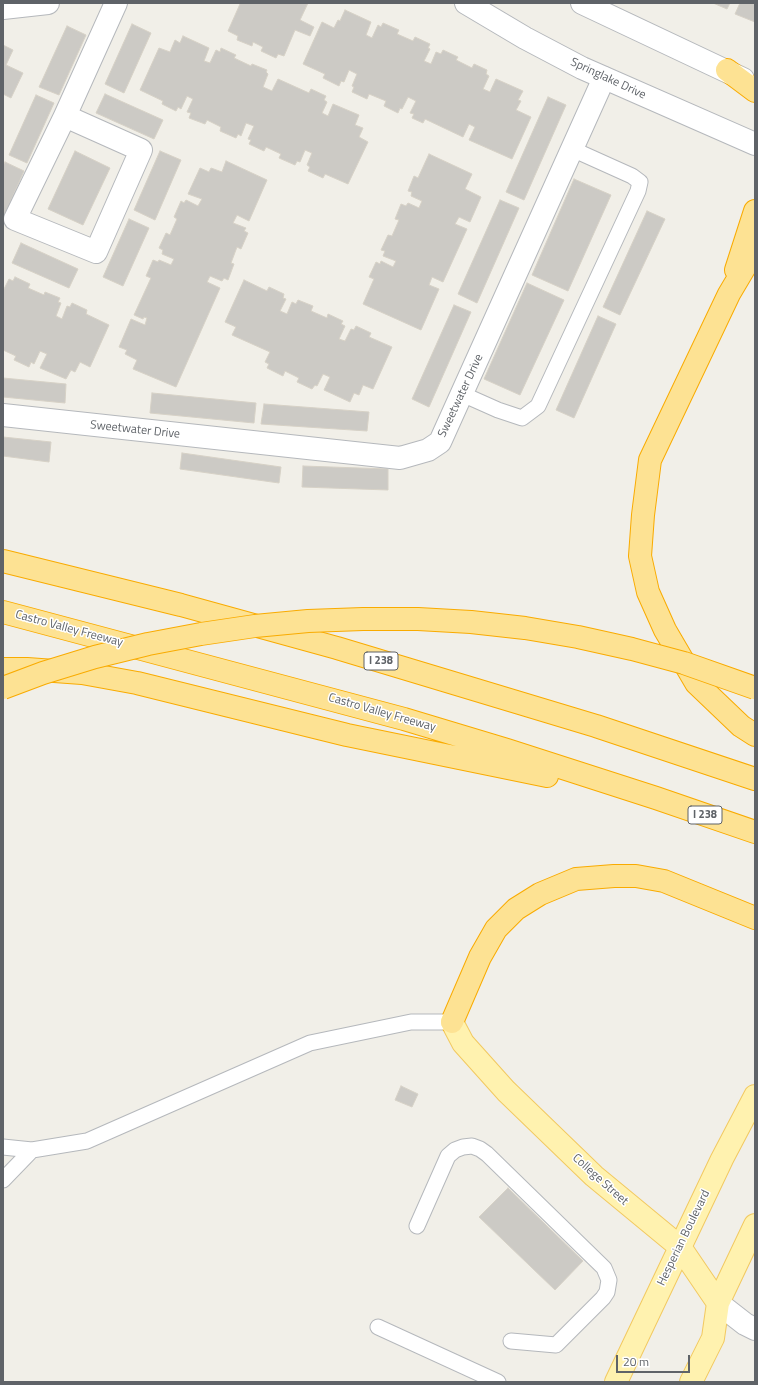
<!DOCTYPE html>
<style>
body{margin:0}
#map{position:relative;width:758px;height:1385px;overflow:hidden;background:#f1efe8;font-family:"Titillium Web",sans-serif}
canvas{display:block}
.frame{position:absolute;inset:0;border:4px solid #5f6368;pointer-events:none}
.scale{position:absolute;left:616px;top:1355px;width:74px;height:18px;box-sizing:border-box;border:2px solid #5f6368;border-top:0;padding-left:5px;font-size:12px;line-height:14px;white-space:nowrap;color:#5f6368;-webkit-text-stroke:3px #fff;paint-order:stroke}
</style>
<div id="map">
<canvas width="758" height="1385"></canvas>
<div class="frame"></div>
<div class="scale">20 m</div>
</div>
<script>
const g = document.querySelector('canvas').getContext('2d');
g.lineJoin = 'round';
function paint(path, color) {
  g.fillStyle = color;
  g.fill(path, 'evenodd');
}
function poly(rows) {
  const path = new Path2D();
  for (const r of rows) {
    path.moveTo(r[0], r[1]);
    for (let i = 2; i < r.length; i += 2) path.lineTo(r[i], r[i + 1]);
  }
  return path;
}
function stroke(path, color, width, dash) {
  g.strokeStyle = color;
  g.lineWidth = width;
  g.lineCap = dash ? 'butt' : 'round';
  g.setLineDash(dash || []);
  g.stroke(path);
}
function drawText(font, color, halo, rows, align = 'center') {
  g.font = font + ' "Titillium Web",sans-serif';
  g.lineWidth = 3;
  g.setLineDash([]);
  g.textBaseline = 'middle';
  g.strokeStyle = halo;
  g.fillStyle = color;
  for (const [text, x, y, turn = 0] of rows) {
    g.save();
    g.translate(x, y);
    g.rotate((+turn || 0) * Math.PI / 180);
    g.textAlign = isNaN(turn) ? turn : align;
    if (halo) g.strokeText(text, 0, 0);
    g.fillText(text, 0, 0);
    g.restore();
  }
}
const building = poly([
 [237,3,308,3,300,20,314,27,310,36,295,30,284,56,278,54,276,58,261,51,263,47,253,42,252,46,237,40,238,36,228,31,240,4,237,3],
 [713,3,730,3,727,9,713,3],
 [740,3,755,3,755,22,735,14,740,3],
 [345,10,371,22,366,35,372,38,378,25,381,27,383,23,399,30,397,34,413,41,415,37,430,44,428,48,430,49,424,61,431,64,436,52,441,54,443,50,458,57,456,60,472,68,474,64,487,70,486,74,489,76,483,89,490,92,496,79,523,91,518,100,521,101,516,110,531,117,512,159,469,140,475,127,469,124,463,137,425,119,423,123,412,118,414,114,410,113,416,101,408,97,402,109,400,108,398,113,384,106,386,101,369,94,367,99,352,92,354,87,352,86,357,74,349,70,344,82,341,81,339,86,323,78,325,74,303,64,322,22,334,28,338,20,340,21,345,10],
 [132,24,151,33,124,93,105,84,132,24],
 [67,26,86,35,59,95,39,87,67,26],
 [183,36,209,48,204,61,210,63,216,50,220,52,221,48,236,55,234,58,251,66,252,64,267,70,266,72,268,74,263,87,272,91,278,79,309,93,311,89,326,96,324,100,327,102,322,113,328,116,333,104,359,115,355,125,363,128,359,137,368,142,348,184,325,174,323,178,308,171,310,167,307,165,312,153,305,150,300,162,297,161,295,165,279,158,281,154,266,147,264,151,249,144,251,140,248,139,254,126,246,123,241,136,238,134,236,138,220,131,221,127,207,120,205,124,189,118,191,113,187,112,193,99,187,96,181,109,178,107,176,111,162,104,163,101,140,90,159,48,170,52,175,40,180,43,183,36],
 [3,45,13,50,6,65,23,73,11,98,3,94,3,45],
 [105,94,163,120,154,139,96,113,105,94],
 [36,95,54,103,27,163,9,155,36,95],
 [548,97,566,105,524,200,506,192,548,97],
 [75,151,110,168,83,225,48,209,75,151],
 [160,151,181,160,155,220,134,210,160,151],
 [429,154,472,174,465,189,481,197,470,222,459,217,455,224,467,229,443,282,432,277,429,285,439,289,421,330,363,304,374,279,369,277,376,262,380,264,381,261,393,267,396,261,383,256,385,251,381,250,388,235,392,236,399,220,395,219,401,204,406,206,408,203,419,208,422,201,411,196,412,192,408,191,414,176,418,178,429,154],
 [226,161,267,180,249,221,237,215,233,223,246,228,244,231,248,233,241,249,237,247,231,263,234,264,228,280,224,278,222,281,210,276,207,282,220,288,176,387,133,369,137,360,125,354,127,350,119,347,131,319,145,325,147,318,144,317,143,319,134,315,151,278,146,276,153,260,158,262,159,260,171,265,174,259,162,254,163,250,159,248,166,233,170,235,177,219,174,217,181,201,184,203,186,200,198,206,202,199,188,194,200,168,209,172,211,168,222,172,226,161],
 [5,162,24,171,3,218,3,166,5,162],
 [574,179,611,195,568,291,532,275,574,179],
 [500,200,519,208,477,303,458,294,500,200],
 [647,211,665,219,620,315,603,307,647,211],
 [129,219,149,228,123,286,103,277,129,219],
 [21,243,78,269,69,288,12,263,21,243],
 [15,277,30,284,28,288,44,295,45,292,60,298,58,302,61,303,56,316,62,319,67,306,70,307,72,303,87,310,86,314,109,325,90,367,80,362,75,372,71,370,66,379,40,368,47,354,40,351,34,364,31,362,29,367,14,360,16,356,3,350,3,291,9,279,13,281,15,277],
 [244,280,267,291,269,287,284,294,283,298,286,299,280,311,287,314,292,302,296,304,298,300,313,306,311,311,327,318,328,314,343,321,341,324,345,326,339,339,345,341,351,329,354,330,356,326,371,333,369,337,392,347,373,389,363,385,359,395,354,393,350,402,324,390,330,377,323,374,317,386,315,385,312,389,297,382,299,378,285,371,283,376,267,368,269,364,265,362,270,352,232,335,236,327,225,322,244,280],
 [527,283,564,300,520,395,484,379,527,283],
 [454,305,471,312,429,407,412,399,454,305],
 [598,316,616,324,574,418,556,410,598,316],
 [3,378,66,384,65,403,3,397,3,378],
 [152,393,256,403,254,423,150,413,152,393],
 [264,404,369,412,367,431,261,424,264,404],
 [3,437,51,442,49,462,3,456,3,437],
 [182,453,281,467,279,483,180,469,182,453],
 [303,466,388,469,388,490,302,487,303,466],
 [401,1086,418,1094,412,1107,395,1100,401,1086],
 [508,1188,583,1261,555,1290,479,1217,508,1188]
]);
paint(building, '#cccac5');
stroke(building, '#d6d1c6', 1);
const service = poly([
 [462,394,498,410,522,418,538,406,638,191,640,182,632,176,572,149],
 [3,1147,32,1150,87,1141,310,1043,411,1022,452,1022],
 [3,1180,32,1150],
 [417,1226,448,1156,455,1150,463,1147,472,1146,480,1149,487,1154,604,1268,609,1280,607,1292,603,1298,556,1345,511,1341],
 [378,1327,498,1382]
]);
const minor = poly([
 [3,8,48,3],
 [65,116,141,150,96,252,15,219,65,116,116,3],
 [3,415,400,458,428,450,440,442,604,78],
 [718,1303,745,1324,755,1329]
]);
const tertiary = poly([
 [466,3,525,38,582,68,755,144],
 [582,3,743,79]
]);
const primary = poly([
 [452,1022,463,1043,506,1091,594,1176,680,1247,718,1303],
 [616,1382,722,1159,755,1096],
 [691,1382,713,1338,718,1303,755,1225]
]);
const motorway = poly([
 [727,70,755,91],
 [755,254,745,267,729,294,650,460,643,515,640,556,648,592,665,630,696,683,741,726,755,735],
 [736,270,755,211],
 [3,561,181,605,337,648,596,726,755,779],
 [3,612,404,719,507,750,656,798,755,832],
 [3,669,27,669,82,673,137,683,347,735,547,776],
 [452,1022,480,957,496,929,516,909,540,894,576,879,614,876,636,876,664,881,755,918]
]);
stroke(service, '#b5b8bc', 17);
stroke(minor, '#b5b8bc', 24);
stroke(tertiary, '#b5b8bc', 24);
stroke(primary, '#f2c960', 24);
stroke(motorway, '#f9ab00', 24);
stroke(service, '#fff', 15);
stroke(minor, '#fff', 22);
stroke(tertiary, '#fff', 22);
stroke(primary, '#fff2af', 22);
stroke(motorway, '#fde293', 22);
const motorwayBridge = poly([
 [3,688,43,673,95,657,148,644,201,634,255,626,308,621,363,619,418,619,471,622,525,628,578,637,632,649,684,663,755,688]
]);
stroke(motorwayBridge, '#f9ab00', 24, []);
stroke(motorwayBridge, '#fde293', 22);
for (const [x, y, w] of [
 [381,661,34],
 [705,815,34]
]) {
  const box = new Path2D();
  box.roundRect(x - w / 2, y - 9, w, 18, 3);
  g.fillStyle = '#fff';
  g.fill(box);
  stroke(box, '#5f6368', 1);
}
drawText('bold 11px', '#5f6368', null, [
 ["I 238",381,661],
 ["I 238",705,815]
]);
drawText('12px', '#5f6368', '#fff', [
 ["Springlake Drive",608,79,25],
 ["Sweetwater Drive",461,396,-65],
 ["Sweetwater Drive",135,430,6],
 ["Castro Valley Freeway",69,629,15],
 ["Castro Valley Freeway",382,713,16],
 ["College Street",600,1180,42],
 ["Hesperian Boulevard",684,1238,-64]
]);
</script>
